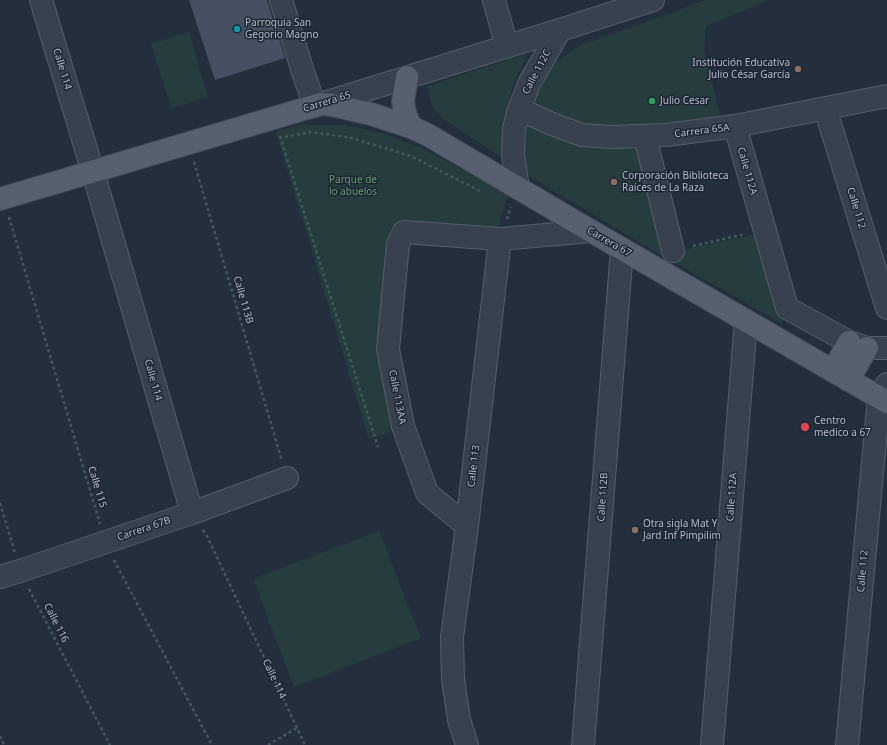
<!DOCTYPE html>
<meta charset="utf-8">
<style>
body{margin:0}
canvas{display:block;background:#242f3e}
</style>
<canvas width="887" height="745"></canvas>
<script>
const g = document.querySelector('canvas').getContext('2d');
g.lineJoin = 'round';
function paint(path, color) {
  g.fillStyle = color;
  g.fill(path, 'evenodd');
}
function poly(rows) {
  const path = new Path2D();
  for (const r of rows) {
    path.moveTo(r[0], r[1]);
    for (let i = 2; i < r.length; i += 2) path.lineTo(r[i], r[i + 1]);
  }
  return path;
}
function stroke(path, color, width, dash) {
  g.strokeStyle = color;
  g.lineWidth = width;
  g.lineCap = dash ? 'butt' : 'round';
  g.setLineDash(dash || []);
  g.stroke(path);
}
function drawText(font, color, halo, rows, align = 'center') {
  g.font = font + ' "Noto Sans",sans-serif';
  g.lineWidth = 3;
  g.setLineDash([]);
  g.textBaseline = 'middle';
  g.strokeStyle = halo;
  g.fillStyle = color;
  for (const [text, x, y, turn = 0] of rows) {
    g.save();
    g.translate(x, y);
    g.rotate((+turn || 0) * Math.PI / 180);
    g.textAlign = isNaN(turn) ? turn : align;
    if (halo) g.strokeText(text, 0, 0);
    g.fillText(text, 0, 0);
    g.restore();
  }
}
paint(poly([
 [705,0,769,0,706,26,704,50,721,119,637,125,669,253,757,234,783,324,649,248,529,176,521,161,522,119,553,64,581,45,672,13],
 [189,32,208,97,171,108,151,44],
 [527,54,513,85,507,107,500,156,442,118,431,104,428,86],
 [299,125,345,125,382,133,426,150,508,195,496,235,394,227,400,428,369,439,276,132],
 [379,531,421,638,294,687,253,579]
]), '#263c3f');
paint(poly([
 [189,0,267,0,285,58,215,80]
]), '#455162');
const minor = poly([
 [41,0,93,172,192,513],
 [281,0,303,72,315,106],
 [494,0,507,47],
 [321,104,560,30,653,0],
 [825,108,887,308],
 [519,109,552,124,582,135,611,137,666,135,735,126,887,96],
 [735,126,787,308,849,342,867,348,887,348],
 [645,136,673,251],
 [518,188,513,155,514,129,519,109,530,82,560,30],
 [467,526,427,493,403,426,388,349,398,244,404,232,500,239,591,231],
 [0,577,20,571,192,513,287,478],
 [467,745,459,720,453,679,452,637,467,526,500,239],
 [583,745,622,249],
 [712,745,746,321],
 [847,745,879,397,887,384]
]);
const major = poly([
 [407,77,403,101,405,113,411,127],
 [0,199,321,104,332,105,371,114,411,127,428,135,591,231,887,402],
 [833,371,849,342],
 [848,380,867,348]
]);
stroke(minor, '#565f6c', 24);
stroke(major, '#414a57', 24);
stroke(poly([
 [280,136,378,447],
 [285,137,311,132,348,137,411,156,480,191],
 [194,162,282,461],
 [9,217,100,524],
 [507,219,511,207],
 [693,246,746,234],
 [0,503,15,553],
 [203,530,208,538,305,745],
 [114,560,212,745],
 [29,589,110,745],
 [0,736,4,745],
 [268,745,297,728]
]), '#44595c', 2.5, [3, 3]);
stroke(minor, '#38414e', 22);
stroke(major, '#56606e', 22);
for (const [x, y, r, color] of [
 [237,29,4,"#0f9aa8"],
 [798,69,4,"#8d6e63"],
 [652,101,4,"#2e9e5b"],
 [614,182,4,"#8d6e63"],
 [805,427,5,"#e0444e"],
 [635,530,4,"#8d6e63"]
]) {
  const dot = new Path2D();
  dot.arc(x, y, r, 0, 2 * Math.PI);
  g.fillStyle = color;
  g.fill(dot);
  stroke(dot, '#1d2633', 1.5);
}
drawText('10px', '#b4bcc9', '#1d2633', [
 ["Parroquia San",245,23],
 ["Gegorio Magno",245,35],
 ["Institución Educativa",790,63,"right"],
 ["Julio César García",790,75,"right"],
 ["Julio Cesar",660,101],
 ["Corporación Biblioteca",622,176],
 ["Raíces de La Raza",622,188],
 ["Centro",814,421],
 ["medico a 67",814,433],
 ["Otra sigla Mat Y",643,524],
 ["Jard Inf Pimpilim",643,536]
], 'left');
drawText('10px', '#b4bcc9', '#1d2633', [
 ["Calle 114",62,69,73],
 ["Calle 112C",537,72,-62],
 ["Carrera 65",327,102,-17],
 ["Carrera 65A",702,131,-7],
 ["Calle 112A",747,171,74],
 ["Calle 112",856,208,73],
 ["Carrera 67",609,242,30],
 ["Calle 113B",243,300,74],
 ["Calle 114",153,380,74],
 ["Calle 113AA",397,397,79],
 ["Calle 113",474,466,-83],
 ["Calle 115",97,487,73],
 ["Calle 112B",603,497,-86],
 ["Calle 112A",732,497,-86],
 ["Carrera 67B",144,529,-19],
 ["Calle 112",863,571,-85],
 ["Calle 116",56,623,63],
 ["Calle 114",274,679,65]
]);
drawText('10px', '#6b9a76', '#1d2633', [
 ["Parque de",353,180],
 ["lo abuelos",353,192]
]);
</script>
